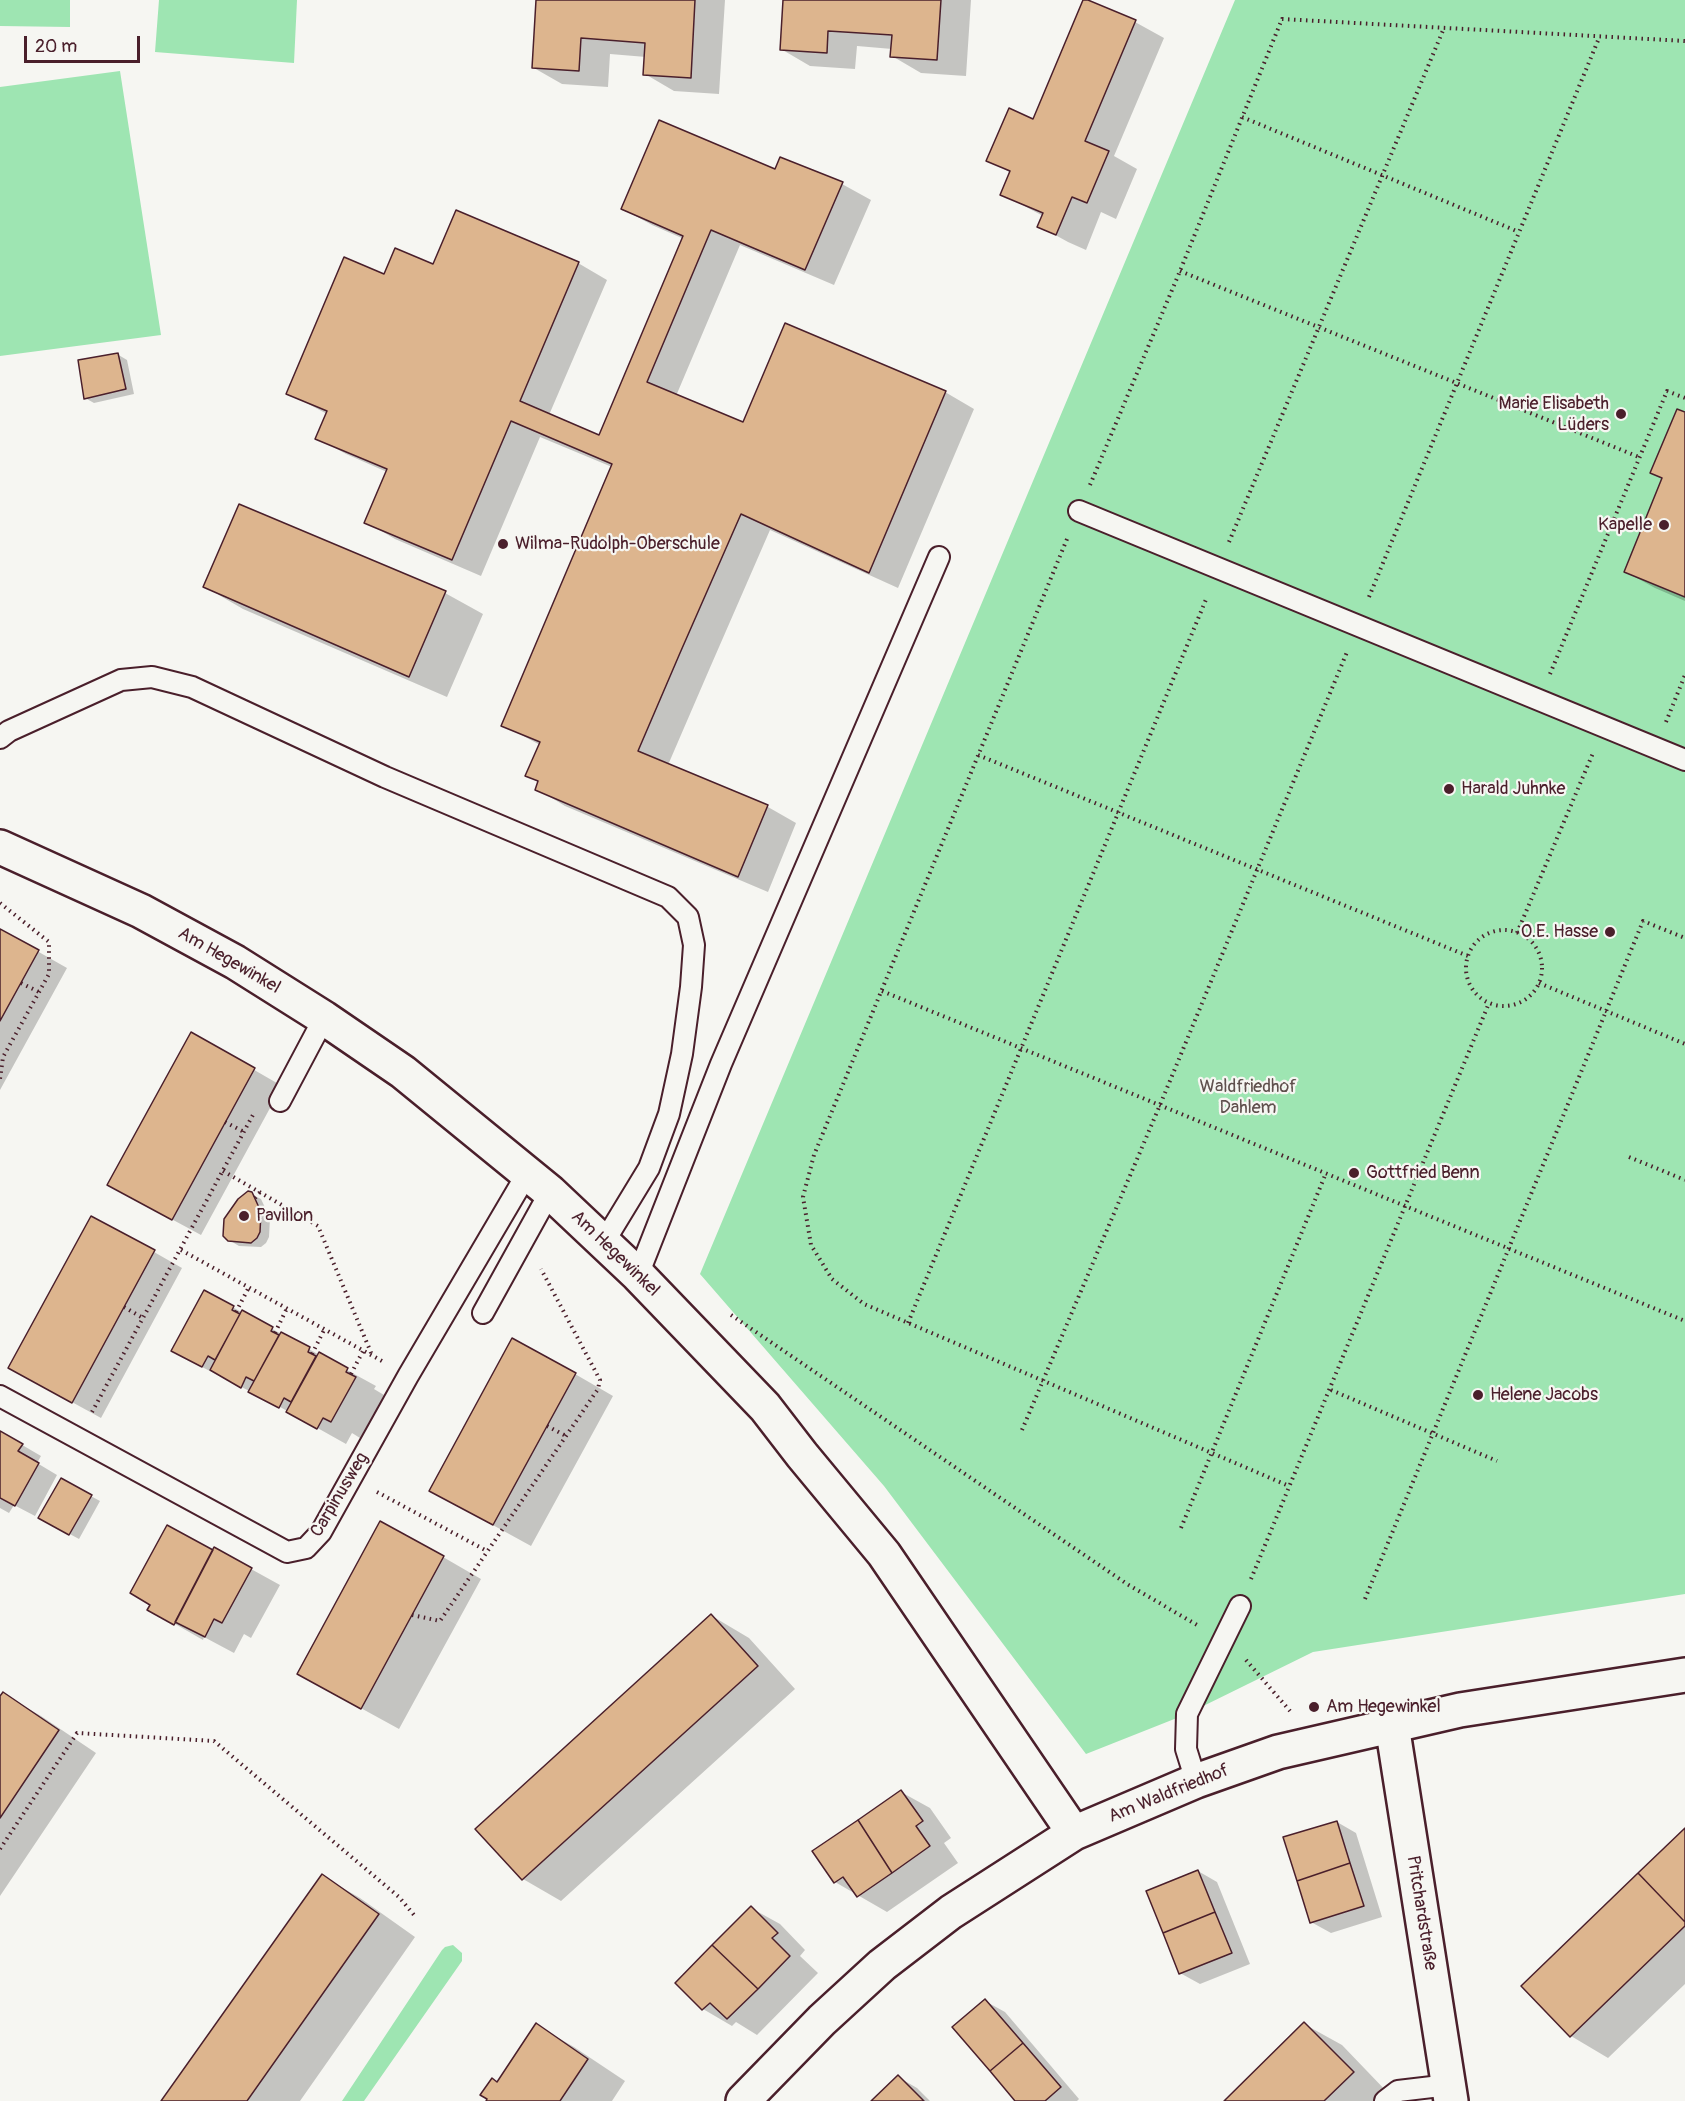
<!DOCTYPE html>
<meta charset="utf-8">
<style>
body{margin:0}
#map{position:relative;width:1685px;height:2101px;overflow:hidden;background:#f6f6f2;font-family:Pangolin,sans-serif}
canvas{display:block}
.scale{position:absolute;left:24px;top:36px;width:116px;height:27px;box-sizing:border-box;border:3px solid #4a1f2b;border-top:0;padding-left:8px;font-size:18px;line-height:21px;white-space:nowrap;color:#4a1f2b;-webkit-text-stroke:4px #f6f6f2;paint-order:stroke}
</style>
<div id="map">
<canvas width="1685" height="2101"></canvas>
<div class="scale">20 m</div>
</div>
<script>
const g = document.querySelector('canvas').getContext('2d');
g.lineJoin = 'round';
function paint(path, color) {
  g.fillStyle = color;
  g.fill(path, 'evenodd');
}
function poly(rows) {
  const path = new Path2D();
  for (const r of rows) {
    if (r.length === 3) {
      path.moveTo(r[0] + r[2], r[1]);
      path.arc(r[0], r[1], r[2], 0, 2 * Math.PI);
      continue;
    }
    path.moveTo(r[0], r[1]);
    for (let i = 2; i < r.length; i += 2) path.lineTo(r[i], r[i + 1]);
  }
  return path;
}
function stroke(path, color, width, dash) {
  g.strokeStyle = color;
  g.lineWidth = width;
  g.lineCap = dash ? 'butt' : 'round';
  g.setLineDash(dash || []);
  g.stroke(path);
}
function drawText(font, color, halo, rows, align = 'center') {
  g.font = font + ' Pangolin,sans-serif';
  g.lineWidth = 4.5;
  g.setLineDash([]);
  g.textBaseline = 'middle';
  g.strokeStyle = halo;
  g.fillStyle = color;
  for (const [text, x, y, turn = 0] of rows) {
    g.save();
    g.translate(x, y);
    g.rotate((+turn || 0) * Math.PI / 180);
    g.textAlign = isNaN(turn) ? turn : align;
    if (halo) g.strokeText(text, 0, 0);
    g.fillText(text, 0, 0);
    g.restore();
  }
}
paint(poly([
 [0,0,70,0,70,27,0,26],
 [159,0,297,0,294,63,155,52],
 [1235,0,1685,0,1685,1594,1313,1652,1187,1714,1086,1754,884,1486,700,1274],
 [120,71,161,335,0,356,0,87],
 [453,1945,462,1953,462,1961,364,2101,342,2101,442,1950,445,1947]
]), '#9ee5b2');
paint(poly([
 [538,0,725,0,719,94,674,91,645,74,646,57,610,54,608,87,562,84,534,68],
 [784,0,971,0,966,76,921,73,892,56,892,49,857,46,855,69,810,66,781,49],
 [1135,22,1164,38,1114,156,1137,169,1116,219,1101,212,1086,250,1068,242,1039,226,1043,216,1002,194,1011,173,988,160,1033,121],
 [776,171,842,184,871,200,834,285,740,245,676,396,743,424,945,392,974,409,898,588,770,530,709,670,668,765,768,807,796,823,768,892,565,806,537,789,540,782,527,775,540,745,503,725,612,467,540,437,481,576,395,539,366,522,387,472,346,454,317,438,327,414,288,393,385,276,434,266,578,263,607,280,549,415,600,436,684,239,652,225,623,209],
 [117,354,127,360,134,394,94,403,85,398],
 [1685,414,1685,601,1655,588,1626,572,1664,479],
 [205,587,445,593,483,614,447,697,243,609],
 [0,930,67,968,0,1090],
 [192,1034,282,1086,201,1235,138,1201],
 [251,1194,261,1199,270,1218,269,1237,266,1243,261,1247,239,1246,229,1240],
 [154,1252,182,1268,101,1418,39,1384],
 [205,1292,376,1386,374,1389,384,1395,360,1438,352,1433,346,1444,273,1403,202,1367],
 [575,1374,613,1396,531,1546,469,1512],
 [0,1432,41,1456,37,1463,57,1475,35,1516,14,1505,9,1513,0,1508],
 [61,1480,100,1501,79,1539,40,1518],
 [214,1552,251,1569,280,1585,251,1638,244,1634,234,1653,204,1637,203,1640,149,1609],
 [443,1557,481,1579,399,1729,337,1695],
 [712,1616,749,1638,795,1689,561,1901,523,1879],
 [3,1694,41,1716,96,1753,0,1896,0,1699],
 [901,1792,930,1808,951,1838,944,1843,958,1863,887,1912,835,1882],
 [1337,1822,1356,1833,1382,1917,1331,1933,1311,1922],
 [1685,1830,1685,1984,1608,2058,1571,2036],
 [1198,1871,1217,1882,1250,1964,1200,1984,1180,1973],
 [322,1876,360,1898,415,1937,300,2101,163,2101],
 [751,1908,780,1924,805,1950,800,1956,818,1973,757,2035,736,2022,732,2026,703,2009,677,1983],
 [985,2001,1005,2012,1079,2099,1077,2101,1017,2101],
 [1304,2024,1342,2045,1390,2095,1384,2101,1226,2101],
 [536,2025,574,2047,625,2081,612,2101,488,2101],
 [898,2077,917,2088,930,2101,873,2101]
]), '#0003');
const building = poly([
 [536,0,695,0,691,78,643,75,645,43,581,38,579,71,532,68,536,0],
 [783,0,941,0,937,60,890,57,892,35,828,31,827,53,780,50,783,0],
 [1083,0,1088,0,1136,20,1085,141,1109,151,1087,203,1072,197,1056,235,1037,227,1043,213,1000,195,1010,171,986,161,1009,108,1033,119,1083,0],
 [659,120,775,169,780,157,843,182,805,270,711,230,647,382,743,422,785,323,946,391,869,573,741,514,680,653,638,751,768,805,738,877,535,790,538,781,525,776,540,742,501,726,612,464,511,421,452,560,364,523,387,469,315,439,327,411,286,394,344,257,384,274,395,248,433,264,456,210,579,262,520,401,599,435,683,236,621,209,659,120],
 [118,353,126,389,84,399,78,360,118,353],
 [1677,409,1685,412,1685,597,1624,572,1662,478,1650,473,1677,409],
 [239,504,446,591,409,677,203,587,239,504],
 [0,929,39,950,0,1021,0,929],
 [191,1032,255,1068,172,1220,107,1185,191,1032],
 [248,1191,252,1192,261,1212,260,1232,257,1238,251,1243,228,1241,223,1236,224,1219,238,1199,248,1191],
 [91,1216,155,1250,72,1403,8,1368,91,1216],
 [204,1290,234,1306,232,1310,240,1314,215,1360,208,1356,202,1367,171,1351,204,1290],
 [242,1310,273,1327,271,1331,279,1335,254,1381,246,1377,241,1388,210,1370,242,1310],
 [281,1332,310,1347,308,1352,316,1356,291,1402,284,1398,279,1408,248,1392,281,1332],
 [512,1338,576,1373,493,1525,429,1491,512,1338],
 [319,1352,348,1368,346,1372,356,1377,331,1422,323,1418,317,1429,286,1412,319,1352],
 [0,1431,23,1444,18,1451,39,1463,15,1506,0,1498,0,1431],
 [61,1478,92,1495,69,1535,38,1518,61,1478],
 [380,1521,444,1556,361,1709,297,1674,380,1521],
 [167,1525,213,1550,174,1625,147,1610,150,1605,130,1593,167,1525],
 [214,1547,252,1568,222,1623,214,1619,205,1637,175,1622,214,1547],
 [711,1614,758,1666,522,1880,475,1829,711,1614],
 [3,1692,59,1730,0,1818,0,1696,3,1692],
 [901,1790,923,1821,916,1826,930,1846,892,1873,858,1820,901,1790],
 [858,1820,892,1873,857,1897,843,1877,834,1883,812,1851,858,1820],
 [1337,1821,1350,1863,1297,1881,1283,1837,1337,1821],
 [1685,1828,1685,1922,1638,1873,1685,1828],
 [1350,1863,1364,1906,1310,1923,1297,1881,1350,1863],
 [1198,1870,1215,1912,1163,1933,1146,1891,1198,1870],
 [1638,1873,1685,1922,1685,1926,1570,2037,1521,1986,1638,1873],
 [322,1874,379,1914,247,2101,161,2101,322,1874],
 [751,1906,778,1933,772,1938,790,1956,758,1989,712,1945,751,1906],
 [1215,1912,1232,1953,1179,1974,1163,1933,1215,1912],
 [712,1945,758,1989,727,2019,710,2003,702,2010,675,1983,712,1945],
 [985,1999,1023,2043,990,2071,952,2027,985,1999],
 [1304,2022,1354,2072,1324,2101,1224,2101,1304,2022],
 [536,2023,588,2059,560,2101,486,2101,487,2099,480,2095,492,2078,497,2082,536,2023],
 [1023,2043,1061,2087,1045,2101,1015,2101,990,2071,1023,2043],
 [898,2075,924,2101,871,2101,898,2075]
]);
paint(building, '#ddb58e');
stroke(building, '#4a1f2b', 1.5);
const service = poly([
 [1079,511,1685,760],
 [0,738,9,731,121,680,152,677,192,687,385,777,668,897,688,917,694,945,691,987,682,1054,669,1114,649,1168,604,1242],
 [280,1101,324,1018],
 [638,1275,721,1064,939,557],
 [483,1313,550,1192],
 [0,1396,287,1552,306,1548,321,1532,408,1376,528,1172],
 [1196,1781,1186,1749,1187,1714,1240,1606],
 [1385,2101,1398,2091,1449,2085]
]);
const minor = poly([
 [0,847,141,911,235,962,324,1018,403,1072,550,1192,638,1275,765,1407,802,1455,884,1554,1074,1833],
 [1392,1725,1451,2101],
 [743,2101,822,2020,882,1965,951,1912,1074,1833,1196,1781,1278,1752,1460,1710,1685,1675]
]);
stroke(service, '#4a1f2b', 24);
stroke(minor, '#4a1f2b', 38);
stroke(poly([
 [1242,117,1519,232],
 [1180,271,1639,457],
 [1090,485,1180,271,1282,19,1685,41],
 [1067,539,814,1155,803,1197,811,1245,832,1279,864,1304,1289,1486],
 [1229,542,1444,28],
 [1369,597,1599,38],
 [1550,674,1667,391,1685,398],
 [1666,722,1685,675],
 [978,755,1468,956],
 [0,903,49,942,49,974,3,1057,0,1079],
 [1504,968,38],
 [1517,933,1593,753],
 [21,983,39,992],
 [1539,983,1685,1044],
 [882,991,1685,1321],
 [225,1122,244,1132],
 [1629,1157,1685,1180],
 [223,1171,318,1226,372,1355],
 [255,1198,260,1192],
 [181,1250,382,1361],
 [124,1307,143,1318],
 [236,1312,249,1287],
 [731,1315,1127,1584,1197,1625],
 [908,1323,1207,597],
 [275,1333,287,1308],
 [312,1354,324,1330],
 [351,1374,363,1351],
 [1331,1390,1497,1461],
 [92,1412,254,1113],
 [547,1426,566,1436],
 [1022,1430,1160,1105,1347,652],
 [377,1492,487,1551],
 [1181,1528,1326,1173],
 [1251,1579,1489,1003],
 [1365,1599,1643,921,1685,938],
 [412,1615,440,1621,598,1389,600,1380,541,1269],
 [1246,1660,1290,1711],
 [0,1849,77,1733,214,1741,399,1897,414,1915]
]), '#4a1f2b', 4, [1.5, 4.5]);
stroke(service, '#f6f6f2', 20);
stroke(minor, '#f6f6f2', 33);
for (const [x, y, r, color] of [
 [1621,414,6,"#4a1f2b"],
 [1664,525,6,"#4a1f2b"],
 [503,544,6,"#4a1f2b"],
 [1449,789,6,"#4a1f2b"],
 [1610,932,6,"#4a1f2b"],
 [1354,1173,6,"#4a1f2b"],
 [244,1216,6,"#4a1f2b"],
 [1478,1395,6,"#4a1f2b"],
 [1314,1707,6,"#4a1f2b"]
]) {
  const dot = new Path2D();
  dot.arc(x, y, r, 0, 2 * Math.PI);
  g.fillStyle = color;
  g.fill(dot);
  stroke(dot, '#f6f6f2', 2);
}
drawText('18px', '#4a1f2b', '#f6f6f2', [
 ["Marie Elisabeth",1609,404,"right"],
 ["Lüders",1609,425,"right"],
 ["Kapelle",1652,525,"right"],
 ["Wilma-Rudolph-Oberschule",515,544],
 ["Harald Juhnke",1461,789],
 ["O.E. Hasse",1598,932,"right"],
 ["Gottfried Benn",1366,1173],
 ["Pavillon",256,1216],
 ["Helene Jacobs",1490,1395],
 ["Am Hegewinkel",1326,1707]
], 'left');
drawText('18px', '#4a1f2b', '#f6f6f2', [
 ["Am Hegewinkel",229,961,30],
 ["Am Hegewinkel",615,1254,44],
 ["Carpinusweg",340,1495,-59],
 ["Am Waldfriedhof",1169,1794,-22],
 ["Pritchardstraße",1421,1913,81]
]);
drawText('18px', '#5f504d', '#f6f6f2', [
 ["Waldfriedhof",1248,1087],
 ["Dahlem",1248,1108]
]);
</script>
